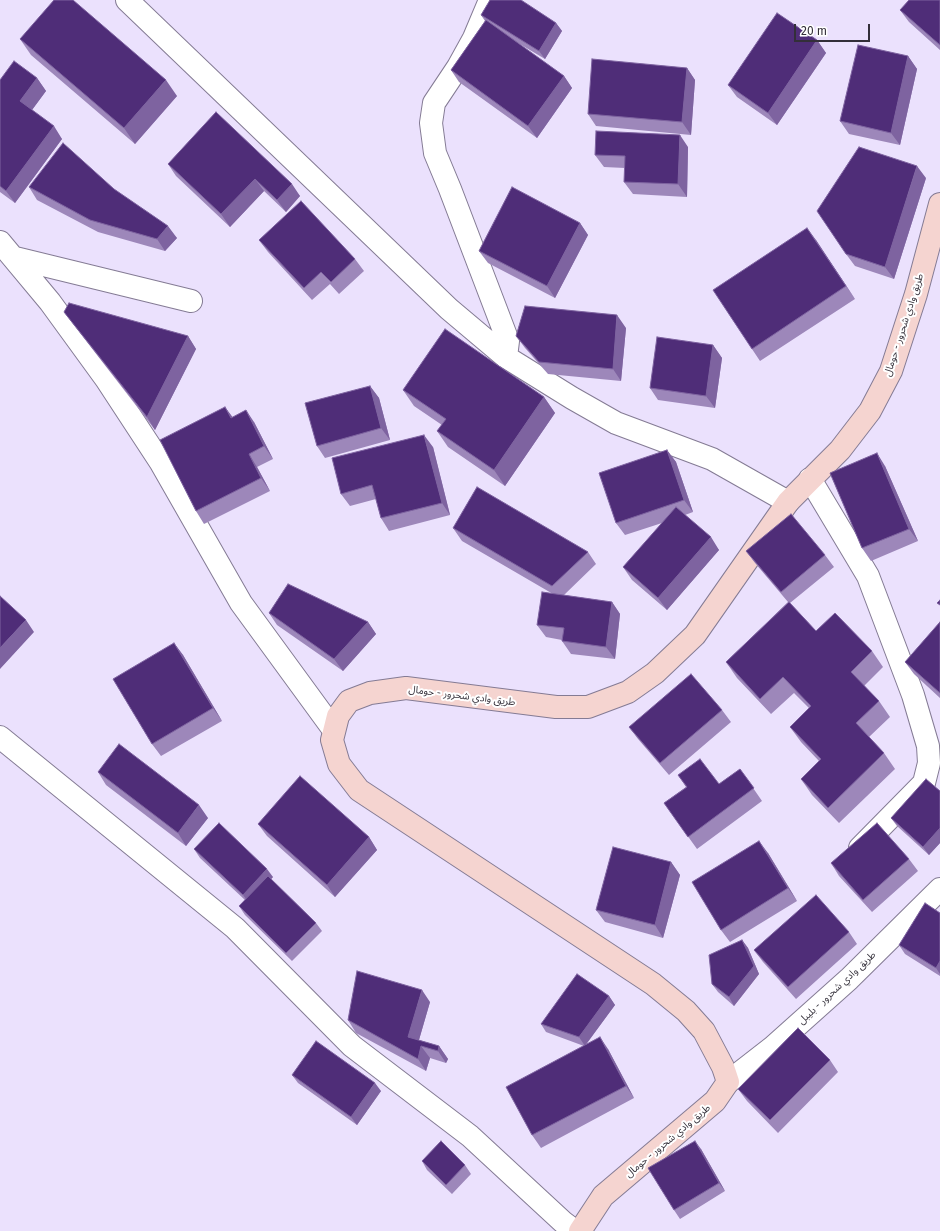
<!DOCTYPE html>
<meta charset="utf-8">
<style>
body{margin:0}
#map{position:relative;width:940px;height:1231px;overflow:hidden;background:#ebe1fd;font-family:"Fira Sans",sans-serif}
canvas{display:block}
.scale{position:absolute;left:794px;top:24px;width:76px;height:18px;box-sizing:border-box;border:2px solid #332f39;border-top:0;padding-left:5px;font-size:12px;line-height:14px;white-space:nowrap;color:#332f39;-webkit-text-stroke:3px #fff;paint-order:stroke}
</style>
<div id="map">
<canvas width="940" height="1231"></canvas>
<div class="scale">20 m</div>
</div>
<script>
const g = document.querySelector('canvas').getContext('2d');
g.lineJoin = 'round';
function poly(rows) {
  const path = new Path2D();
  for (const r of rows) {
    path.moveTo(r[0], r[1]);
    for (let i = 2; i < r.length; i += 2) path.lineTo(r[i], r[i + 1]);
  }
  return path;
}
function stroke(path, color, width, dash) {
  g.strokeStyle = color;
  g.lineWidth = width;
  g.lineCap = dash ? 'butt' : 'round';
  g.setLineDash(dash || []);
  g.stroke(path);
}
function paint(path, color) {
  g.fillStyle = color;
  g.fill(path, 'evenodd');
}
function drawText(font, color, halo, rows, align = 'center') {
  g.font = font + ' "Fira Sans","Noto Sans Arabic",sans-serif';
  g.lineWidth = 4;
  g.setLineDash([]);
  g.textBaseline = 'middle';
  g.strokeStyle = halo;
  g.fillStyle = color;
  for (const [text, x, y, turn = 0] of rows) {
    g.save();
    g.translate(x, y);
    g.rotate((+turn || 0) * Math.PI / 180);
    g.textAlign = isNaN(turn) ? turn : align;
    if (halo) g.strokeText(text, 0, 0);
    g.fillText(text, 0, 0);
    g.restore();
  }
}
const minor = poly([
 [127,0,449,309,506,357,572,398,616,423,712,459,788,502],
 [490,0,474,38,458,67,434,103,431,123,435,153,450,189,508,341,506,357],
 [0,242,50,302,106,379,161,463,241,603,333,729],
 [15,258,191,301],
 [810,479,868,576,913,695,928,746,929,763,924,783,860,848],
 [0,737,235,928,352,1046,470,1136,563,1222,575,1231]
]);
const tertiary = poly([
 [728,1082,773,1047,849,979,940,889]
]);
const secondary = poly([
 [580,1231,603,1196,715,1101,728,1082,723,1067,704,1031,686,1011,653,984,359,790,339,764,332,740,338,716,349,701,370,693,406,688,556,707,588,707,628,692,655,673,695,635,788,502,840,450,870,411,891,371,916,294,940,204]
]);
stroke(minor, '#847b94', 24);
stroke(tertiary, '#847b94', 24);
stroke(secondary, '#847b94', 24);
stroke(minor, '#fff', 22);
stroke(tertiary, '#fff', 22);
stroke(secondary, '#f5d4d0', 22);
paint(poly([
 [940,0,940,50,909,22,900,10],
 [481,15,556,23,562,31,545,59,513,40,564,76,572,88,537,138,459,82,451,70,485,21],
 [20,39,177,96,135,144,31,55],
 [817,40,826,53,777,125,737,97,728,85],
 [908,56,917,69,900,145,849,134,840,121],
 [687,68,695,80,691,135,596,126,588,114],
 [37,78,46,91,32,110,62,139,15,203,0,192,0,80],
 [216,112,300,196,286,212,264,191,230,227,176,176,168,164],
 [688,147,687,197,633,194,624,182,625,168,604,167,595,155],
 [926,178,894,279,855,266,846,254],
 [29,187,114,189,177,238,165,251,98,232,37,200],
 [580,223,588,235,555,298,488,263,479,251],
 [259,240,355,259,364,271,339,294,330,284,312,300,268,252],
 [816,240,855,299,760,361,752,349],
 [64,312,188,336,196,349,155,430,73,324],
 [626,328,621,381,548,374,525,348,516,336],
 [713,345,722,358,715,408,658,400,650,388],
 [370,386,379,398,390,440,325,458,317,446],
 [403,390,544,397,555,413,505,486,448,447,437,431,442,425,414,406],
 [225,407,232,417,254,422,273,459,257,467,270,491,204,524,196,511],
 [433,447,450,515,389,531,381,518,376,499,350,506,341,494],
 [667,450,676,462,693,512,685,515,719,550,667,610,632,580,623,567,662,523,625,535,616,523],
 [885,466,918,541,871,561,862,548],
 [453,528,588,552,596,564,564,595,612,602,620,614,615,659,571,654,562,641,562,640,546,637,537,625,553,594,462,541],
 [746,551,825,555,834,567,790,603,816,631,872,651,883,667,864,686,879,701,890,717,869,737,884,753,895,769,839,823,812,795,801,779,819,761,801,742,790,727,809,708,794,693,771,714,737,678,726,662,788,602,755,563],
 [269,613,368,622,376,634,343,671,277,625],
 [940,622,940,698,914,674,905,662],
 [174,643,183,655,222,721,161,756,152,744],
 [722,710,731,722,669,775,638,739,629,727],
 [740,769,762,801,697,849,664,803,686,787,678,775,719,784],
 [98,772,208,818,186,846,106,785],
 [940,791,940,843,929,855,897,826,891,818],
 [258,824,369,837,377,850,335,897,267,836],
 [194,849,273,877,271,879,316,923,322,931,292,961,245,915,239,906,245,900,200,858],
 [768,853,797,901,730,942,721,930],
 [909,859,918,871,872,912,839,876,831,863],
 [671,862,680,875,663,938,605,922,596,910],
 [940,913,940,976,905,954,899,945],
 [849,932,857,944,796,999,763,962,754,950],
 [742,940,748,948,759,974,734,1006,718,992,712,984],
 [609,996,615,1005,585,1045,608,1049,634,1098,541,1148,532,1135,584,1046,546,1032,541,1024],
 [430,1002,419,1040,439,1046,448,1059,446,1063,430,1058,426,1071,356,1033,348,1020],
 [830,1060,838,1072,778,1133,747,1101,738,1089],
 [292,1075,381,1091,357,1125,298,1083],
 [701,1149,725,1191,680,1219,674,1210],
 [422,1161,465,1165,471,1174,452,1194,427,1170]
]), '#9d87ba');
paint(poly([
 [556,23,562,31,545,59,539,51],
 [817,40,826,53,777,125,768,113],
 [908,56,917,69,900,145,891,133],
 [687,68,695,80,691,135,682,122],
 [564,76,572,88,537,138,528,126],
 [37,78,46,91,29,114,20,101],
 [166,80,177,96,135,144,124,128],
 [54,126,62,139,15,203,6,191],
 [680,135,688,147,687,197,678,184],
 [917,166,926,178,894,279,885,267],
 [255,179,264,191,230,227,221,214],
 [292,184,300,196,286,212,277,200],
 [580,223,588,235,555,298,547,286],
 [168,226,177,238,165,251,157,239],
 [807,228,816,240,855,299,846,286],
 [617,315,626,328,621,381,613,369],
 [188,336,196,349,155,430,147,417],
 [713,345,722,358,715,408,706,396],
 [370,386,379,398,390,440,381,428],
 [544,397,555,413,505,486,494,470],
 [225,407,234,419,231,418],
 [246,410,254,422,273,459,264,446],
 [424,435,433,447,450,515,442,503],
 [667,450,676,462,693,512,684,500],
 [877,453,885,466,918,541,909,529],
 [249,454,257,467,270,491,261,478],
 [711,537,719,550,667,610,658,598],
 [612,602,620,614,615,659,606,647],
 [26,620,34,632,0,669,0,648],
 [368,622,376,634,343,671,334,659],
 [174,643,183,655,222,721,213,708],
 [199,805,208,818,186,846,178,833],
 [940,828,940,843,929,855,923,847],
 [369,837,377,850,335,897,327,885],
 [759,841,768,853,797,901,788,888],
 [671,862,680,875,663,938,655,925],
 [267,869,273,877,249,903,243,895],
 [742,940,748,948,759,974,734,1006,729,997],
 [940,961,940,974,936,968],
 [422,990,430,1002,416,1050,408,1037],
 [609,996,615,1005,585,1046,579,1037],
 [600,1037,608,1049,634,1098,626,1086],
 [421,1046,430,1058,426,1071,418,1059],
 [439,1046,448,1059,446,1063,438,1051],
 [375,1083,381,1091,357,1125,351,1117],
 [695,1141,701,1149,725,1191,719,1183]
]), '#7e63a0');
const building = poly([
 [54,0,73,0,166,80,124,128,20,39,54,0],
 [490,0,521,0,556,23,539,51,481,15,490,0],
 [909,0,940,0,940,45,900,10,909,0],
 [777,13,817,40,768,113,728,85,777,13],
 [486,20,564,76,528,126,451,70,486,20],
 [858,45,908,56,891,133,840,121,858,45],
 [592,59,687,68,682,122,588,114,592,59],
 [14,61,37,78,20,101,54,126,6,191,0,186,0,80,14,61],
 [216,112,292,184,277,200,255,179,221,214,168,164,216,112],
 [596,131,680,135,678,184,624,182,625,156,595,155,596,131],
 [63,143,114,189,168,226,157,239,90,220,29,187,63,143],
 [859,147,917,166,885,267,846,254,817,211,859,147],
 [512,187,580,223,547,286,479,251,512,187],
 [301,201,355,259,331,282,321,272,304,288,259,240,301,201],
 [807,228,846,286,752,349,713,290,807,228],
 [69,303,188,336,147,417,64,312,69,303],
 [525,306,617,315,613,369,539,362,516,336,525,306],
 [445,329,544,397,494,470,437,431,446,419,403,390,445,329],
 [657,337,713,345,706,396,650,388,657,337],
 [370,386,381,428,317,446,305,403,370,386],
 [225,407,231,418,246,410,264,446,249,454,261,478,196,511,160,440,225,407],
 [424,435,442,503,381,518,372,485,341,494,332,458,424,435],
 [667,450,684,500,616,523,599,473,667,450],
 [877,453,909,529,862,548,830,473,877,453],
 [477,487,588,552,552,586,453,528,477,487],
 [676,507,711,537,658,598,623,567,676,507],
 [791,514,825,555,781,592,746,551,791,514],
 [288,584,368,622,334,659,269,613,288,584],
 [542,592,612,602,606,647,562,641,564,628,537,625,542,592],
 [0,596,26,620,0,648,0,596],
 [940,600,940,605,937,603,940,600],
 [789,602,816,631,835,613,872,651,851,672,879,701,856,723,884,753,828,808,801,779,821,759,790,727,811,706,783,677,760,699,726,662,789,602],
 [940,622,940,693,905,662,940,622],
 [174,643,213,708,152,744,113,679,174,643],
 [691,674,722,710,660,763,629,727,691,674],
 [119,744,199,805,178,833,98,772,119,744],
 [700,759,719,784,740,769,754,788,688,837,664,803,687,787,678,775,700,759],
 [300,776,369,837,327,885,258,824,300,776],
 [926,779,940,791,940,828,923,847,891,818,926,779],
 [219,823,267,869,243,895,194,849,219,823],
 [877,823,909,859,863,900,831,863,877,823],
 [759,841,788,888,721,930,692,882,759,841],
 [613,847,671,862,655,925,596,910,613,847],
 [268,876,316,923,286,953,239,906,268,876],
 [816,895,849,932,788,987,754,950,816,895],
 [925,903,940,913,940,961,936,968,899,945,925,903],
 [742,940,754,966,729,997,712,984,709,955,742,940],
 [357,971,422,990,408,1037,439,1046,438,1051,421,1046,418,1059,348,1020,357,971],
 [577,974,609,996,579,1037,541,1024,577,974],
 [798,1028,830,1060,770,1120,738,1089,798,1028],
 [600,1037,626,1086,532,1135,506,1087,600,1037],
 [316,1041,375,1083,351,1117,292,1075,316,1041],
 [441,1141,465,1165,446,1185,422,1161,441,1141],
 [695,1141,719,1183,674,1210,648,1168,695,1141]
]);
paint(building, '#4f2d78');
stroke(building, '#7e63a0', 1);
drawText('10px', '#332f39', '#fff', [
 ["طريق وادي شحرور - حومال",904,325,-72],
 ["طريق وادي شحرور - حومال",462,696,7],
 ["طريق وادي شحرور - بليبل",837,988,-43],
 ["طريق وادي شحرور - حومال",668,1141,-40]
]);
</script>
